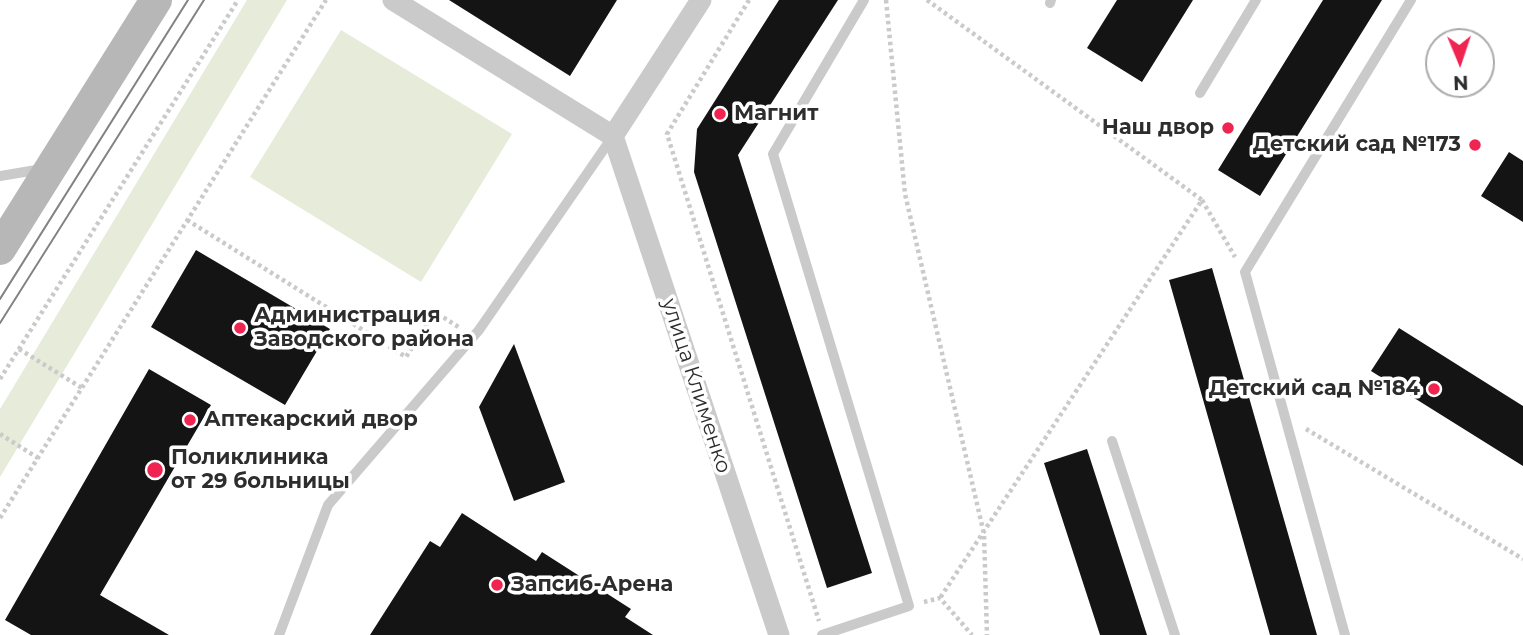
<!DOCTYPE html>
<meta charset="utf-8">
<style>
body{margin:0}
#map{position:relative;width:1523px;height:635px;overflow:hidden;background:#fff;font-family:Montserrat,sans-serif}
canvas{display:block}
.north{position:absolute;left:1425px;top:28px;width:70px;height:70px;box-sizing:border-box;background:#fff;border:2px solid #ababab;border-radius:50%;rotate:178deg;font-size:19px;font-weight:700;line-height:28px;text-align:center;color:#2d2d2d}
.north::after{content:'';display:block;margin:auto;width:24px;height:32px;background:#ef2450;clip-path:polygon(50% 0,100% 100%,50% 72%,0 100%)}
</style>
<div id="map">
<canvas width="1523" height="635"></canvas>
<div class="north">N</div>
</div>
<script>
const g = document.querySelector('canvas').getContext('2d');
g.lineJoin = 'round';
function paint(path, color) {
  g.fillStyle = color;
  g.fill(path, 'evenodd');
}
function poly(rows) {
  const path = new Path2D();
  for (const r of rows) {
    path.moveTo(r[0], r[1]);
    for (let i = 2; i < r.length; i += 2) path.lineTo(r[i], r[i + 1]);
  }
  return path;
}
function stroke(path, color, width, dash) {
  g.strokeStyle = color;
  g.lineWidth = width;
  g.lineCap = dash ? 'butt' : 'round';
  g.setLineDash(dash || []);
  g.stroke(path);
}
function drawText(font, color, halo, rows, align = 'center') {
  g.font = font + ' Montserrat,sans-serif';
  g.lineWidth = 7;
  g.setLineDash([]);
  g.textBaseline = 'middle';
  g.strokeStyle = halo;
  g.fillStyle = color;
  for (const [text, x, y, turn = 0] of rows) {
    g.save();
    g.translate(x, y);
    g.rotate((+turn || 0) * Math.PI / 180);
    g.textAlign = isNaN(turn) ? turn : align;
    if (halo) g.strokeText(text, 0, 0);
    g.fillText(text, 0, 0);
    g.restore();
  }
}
paint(poly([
 [247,0,287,0,0,477,0,409],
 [341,30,512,134,421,282,250,177]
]), '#e6ecd9');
paint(poly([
 [449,0,617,0,570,76],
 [779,0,838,0,738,155,872,573,827,588,694,172,697,129],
 [1117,0,1193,0,1142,82,1087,48],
 [1323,0,1382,0,1260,196,1218,170],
 [1509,152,1523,161,1523,222,1481,196],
 [196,250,330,329,285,405,151,327],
 [1212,268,1317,635,1270,635,1169,280],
 [1399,328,1523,406,1523,466,1371,371],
 [514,344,565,482,514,501,479,407],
 [149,369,211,405,100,595,169,635,31,635,5,620],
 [1087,449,1147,635,1100,635,1044,463],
 [462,513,536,561,542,552,631,609,625,617,653,635,370,635,430,541,440,547]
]), '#141414');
stroke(poly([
 [749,0,667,134,819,621],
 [886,0,905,194,984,534,987,635],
 [927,0,1202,200,940,598],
 [1202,200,1235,257],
 [187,220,406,357,435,312,460,328],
 [19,349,82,388],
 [0,379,238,0],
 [1306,429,1523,559],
 [0,434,38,458],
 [0,518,326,0],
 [924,602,940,598,972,635]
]), '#cacaca', 4.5, [3.5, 3.5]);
stroke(poly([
 [1050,3,1051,0],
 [1200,93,1256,0],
 [0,176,42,169],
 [1112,441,1175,635],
 [279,635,328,505,479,330,613,136],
 [822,635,909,606,773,154,864,0],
 [1345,635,1245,272,1411,0]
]), '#cacaca', 10);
stroke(poly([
 [393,0,613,136],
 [613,136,779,635],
 [613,136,701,0]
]), '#cacaca', 21);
stroke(poly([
 [0,249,156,0]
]), '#b7b7b7', 32);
stroke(poly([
 [0,299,188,0],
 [0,323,204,0]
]), '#828282', 2);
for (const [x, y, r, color] of [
 [720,114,7,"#ef2450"],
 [1228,128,7,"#ef2450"],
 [1475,145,7,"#ef2450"],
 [240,328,7,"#ef2450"],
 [1434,389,7,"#ef2450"],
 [190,420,7,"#ef2450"],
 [155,470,9,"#ef2450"],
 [497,585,7,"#ef2450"]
]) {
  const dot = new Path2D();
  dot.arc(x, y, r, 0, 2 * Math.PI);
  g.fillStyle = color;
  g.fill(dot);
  stroke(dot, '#fff', 2.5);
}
drawText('bold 21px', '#2d2d2d', '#fff', [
 ["Магнит",734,114],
 ["Наш двор",1214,128,"right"],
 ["Детский сад №173",1461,145,"right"],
 ["Администрация",254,316],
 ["Заводского района",254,340],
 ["Детский сад №184",1420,389,"right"],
 ["Аптекарский двор",204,420],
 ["Поликлиника",171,458],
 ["от 29 больницы",171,482],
 ["Запсиб-Арена",511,585]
], 'left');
drawText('21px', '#2d2d2d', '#fff', [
 ["улица Клименко",696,386,72]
]);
</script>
